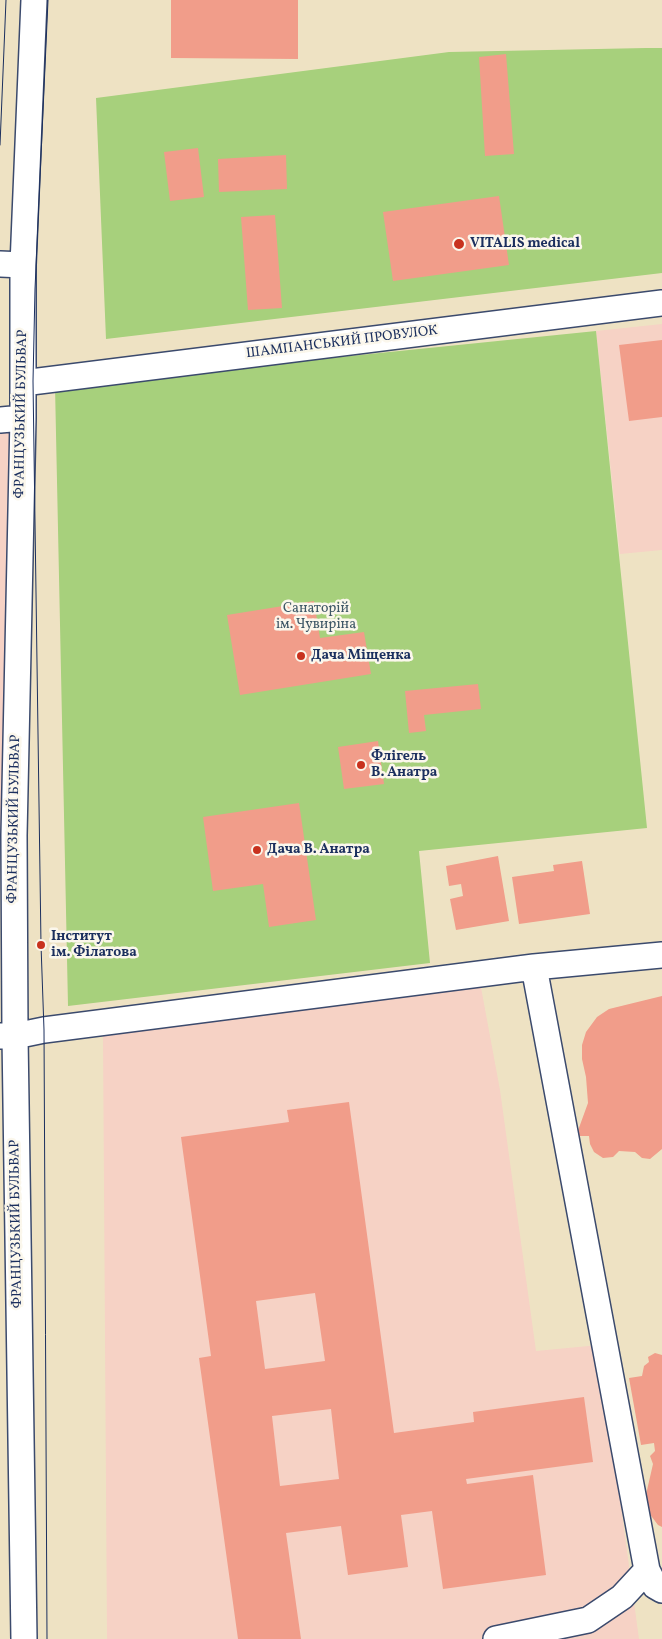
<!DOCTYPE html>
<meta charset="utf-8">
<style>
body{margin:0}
canvas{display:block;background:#eee2c3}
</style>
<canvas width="662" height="1639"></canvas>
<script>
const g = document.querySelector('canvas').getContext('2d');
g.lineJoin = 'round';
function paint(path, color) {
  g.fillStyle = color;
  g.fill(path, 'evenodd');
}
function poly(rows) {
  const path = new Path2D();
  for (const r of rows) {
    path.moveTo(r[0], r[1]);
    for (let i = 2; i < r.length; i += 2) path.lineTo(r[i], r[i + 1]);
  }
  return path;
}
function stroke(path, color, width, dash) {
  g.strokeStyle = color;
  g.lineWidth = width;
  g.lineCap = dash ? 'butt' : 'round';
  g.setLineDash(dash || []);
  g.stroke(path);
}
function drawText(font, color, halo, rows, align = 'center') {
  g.font = font + ' Vollkorn,serif';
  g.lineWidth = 5;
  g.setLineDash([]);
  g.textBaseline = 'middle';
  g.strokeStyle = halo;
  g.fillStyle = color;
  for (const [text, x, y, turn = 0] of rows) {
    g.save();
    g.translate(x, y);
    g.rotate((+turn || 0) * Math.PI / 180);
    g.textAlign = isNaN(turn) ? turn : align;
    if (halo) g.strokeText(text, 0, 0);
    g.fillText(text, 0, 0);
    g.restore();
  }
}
paint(poly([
 [662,324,662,550,620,554,596,331],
 [0,427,12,427,0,857],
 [480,982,500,1090,536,1351,599,1345,639,1639,107,1639,103,1036]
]), '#f6d2c5');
paint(poly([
 [646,48,662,48,662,273,106,339,96,98,449,52],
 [596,331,647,828,419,851,430,963,68,1006,55,386]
]), '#a7d07c');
paint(poly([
 [171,0,298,0,298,59,171,58],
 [506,54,514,154,485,156,479,57],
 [198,148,204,197,170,201,164,152],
 [286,155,287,189,219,192,218,159],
 [499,196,509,265,393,281,383,212],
 [275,215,282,308,248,310,241,217],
 [662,340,662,417,629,421,619,345],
 [314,601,320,638,364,632,371,674,240,695,227,615],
 [478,684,481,709,424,715,426,731,409,733,405,691],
 [378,741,384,784,344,789,338,747],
 [299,803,316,920,269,927,263,884,213,891,203,817],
 [498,856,509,921,456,930,450,899,463,896,461,884,449,886,446,866],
 [582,861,590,914,519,924,512,877,554,871,553,865],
 [662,996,662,1149,650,1159,642,1158,635,1152,619,1151,613,1157,603,1158,594,1152,590,1144,589,1136,576,1136,588,1103,586,1077,582,1059,582,1045,586,1032,597,1017,609,1009],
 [349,1102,394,1433,474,1422,473,1412,584,1397,593,1462,466,1479,467,1484,533,1475,546,1575,443,1589,432,1511,401,1515,408,1567,348,1575,341,1526,286,1533,301,1639,238,1639,199,1358,211,1356,181,1137,289,1122,287,1110],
 [315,1293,325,1361,265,1369,256,1301],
 [331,1409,339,1479,280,1486,272,1416],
 [655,1353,662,1355,662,1527,658,1525,649,1513,645,1499,653,1464,650,1456,655,1451,654,1443,641,1445,629,1378,642,1376,644,1366,649,1362,648,1357]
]), '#f19d8a');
const minor = poly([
 [0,264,23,265],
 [23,383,662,303],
 [0,420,23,418],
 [534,967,647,1570,655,1586,662,1590],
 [0,1036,15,1036,44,1030,534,967,662,955],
 [24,1639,15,1036,14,835,23,418,23,265,34,0],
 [496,1639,588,1620,622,1597,647,1570]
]);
stroke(minor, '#3b4a6d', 28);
stroke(minor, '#fff', 25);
stroke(poly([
 [0,145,6,0],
 [47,1639,44,1030,41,945,33,381,35,289,48,0]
]), '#1b2f5e', 1);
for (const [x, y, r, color] of [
 [459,244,6,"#c8321e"],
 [301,656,5,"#c8321e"],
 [361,765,5,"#c8321e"],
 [257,850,5,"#c8321e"],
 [41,945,5,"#c8321e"]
]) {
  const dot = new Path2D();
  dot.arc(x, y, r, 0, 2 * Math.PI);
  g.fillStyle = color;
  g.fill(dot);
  stroke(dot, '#fbf7ec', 2);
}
drawText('bold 14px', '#1b2f5e', '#fbf7ec', [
 ["VITALIS medical",470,244],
 ["Дача Міщенка",311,656],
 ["Флігель",371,757],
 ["В. Анатра",371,773],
 ["Дача В. Анатра",267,850],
 ["Інститут",51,937],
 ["ім. Філатова",51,953]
], 'left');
drawText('14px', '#1b2f5e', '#fbf7ec', [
 ["ШАМПАНСЬКИЙ ПРОВУЛОК",342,343,-7],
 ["ФРАНЦУЗЬКИЙ БУЛЬВАР",22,414,-89],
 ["ФРАНЦУЗЬКИЙ БУЛЬВАР",15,819,-89],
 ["ФРАНЦУЗЬКИЙ БУЛЬВАР",17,1224,-91]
]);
drawText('14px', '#3e5766', '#fbf7ec', [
 ["Санаторій",316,609],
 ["ім. Чувиріна",316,625]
]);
</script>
